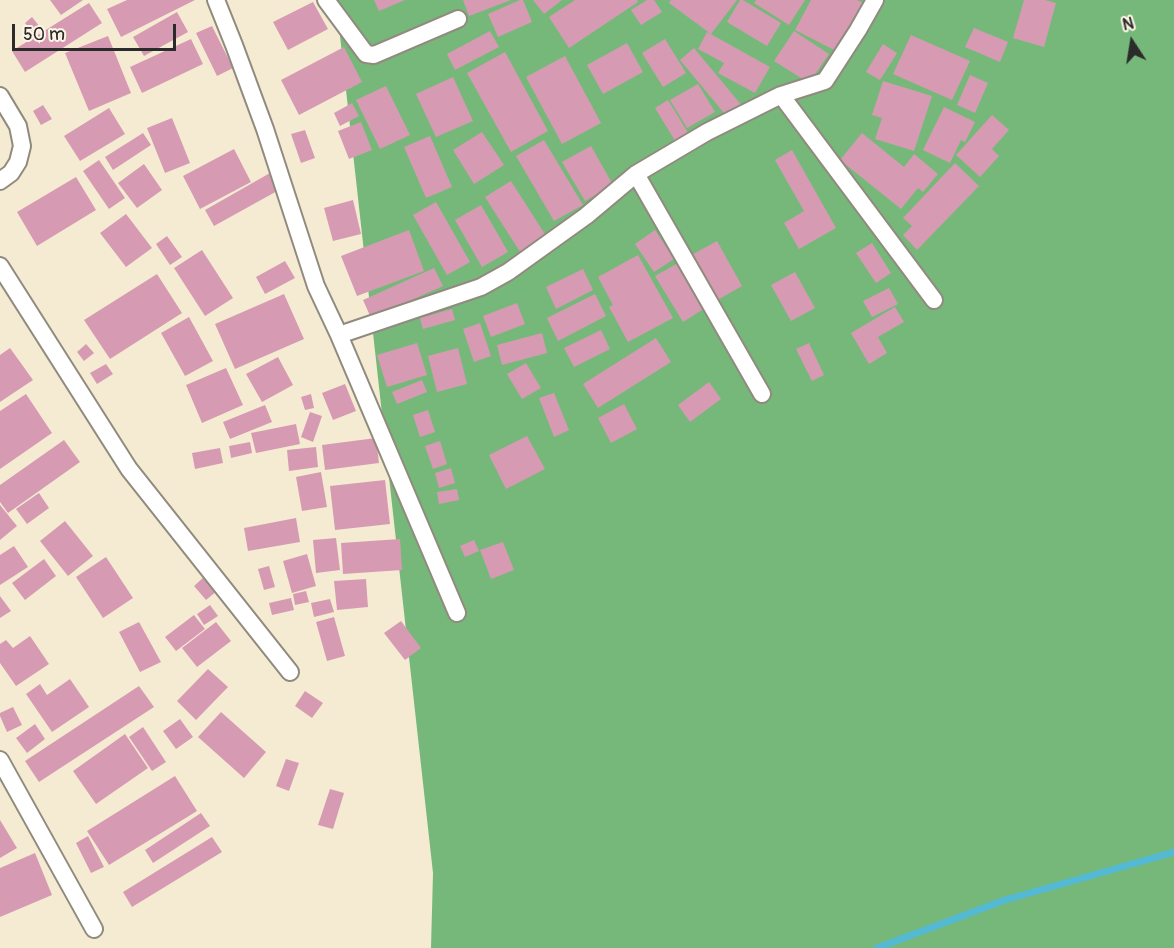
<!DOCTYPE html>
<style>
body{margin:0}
#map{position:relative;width:1174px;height:948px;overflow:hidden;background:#f5ebd2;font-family:Pangolin,sans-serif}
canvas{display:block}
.north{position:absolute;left:1102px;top:12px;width:60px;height:60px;-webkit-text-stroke:4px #fcf5e5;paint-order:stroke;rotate:348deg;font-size:16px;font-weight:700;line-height:24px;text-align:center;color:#2b2b2b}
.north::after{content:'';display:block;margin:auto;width:21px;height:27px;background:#2b2b2b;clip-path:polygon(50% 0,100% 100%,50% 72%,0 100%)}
.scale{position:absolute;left:12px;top:24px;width:164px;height:27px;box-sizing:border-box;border:3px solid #2b2b2b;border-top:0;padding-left:8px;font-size:18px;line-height:21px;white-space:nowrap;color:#2b2b2b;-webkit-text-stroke:4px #fcf5e5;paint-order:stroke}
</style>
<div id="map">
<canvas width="1174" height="948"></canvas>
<div class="north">N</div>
<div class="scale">50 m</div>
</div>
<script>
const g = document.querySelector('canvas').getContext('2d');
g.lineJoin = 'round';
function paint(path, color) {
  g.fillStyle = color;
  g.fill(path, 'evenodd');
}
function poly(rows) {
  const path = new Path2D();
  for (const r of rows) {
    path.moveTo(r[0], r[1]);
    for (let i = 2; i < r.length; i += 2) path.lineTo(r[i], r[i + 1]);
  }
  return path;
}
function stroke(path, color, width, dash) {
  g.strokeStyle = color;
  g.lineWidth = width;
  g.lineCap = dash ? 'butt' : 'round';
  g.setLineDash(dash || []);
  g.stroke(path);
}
paint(poly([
 [336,0,1174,0,1174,948,431,948,433,873]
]), '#76b87a');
stroke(poly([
 [877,948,1005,900,1174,852]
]), '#54b9d2', 7);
paint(poly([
 [50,0,83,0,61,15],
 [127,0,195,0,121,37,107,9],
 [374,0,405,0,379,11],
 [463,0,511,0,469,16],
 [520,0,523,0,532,22,498,37,488,14],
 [533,0,562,0,544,14],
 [575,0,637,0,638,2,569,48,549,17],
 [647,0,654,0,662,12,641,25,631,10],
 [671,0,737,0,711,34,669,3],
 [740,0,743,0,781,23,767,46,727,22],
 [756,0,805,0,789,25,754,3],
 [811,0,857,0,863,3,838,52,795,30],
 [1024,0,1045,0,1056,3,1044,47,1013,38],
 [313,2,328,29,288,50,273,22],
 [89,3,102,23,25,72,12,51],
 [177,12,188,32,144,56,133,37],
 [32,17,40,27,33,33,25,23],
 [212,26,233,68,217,76,196,33],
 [974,28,1008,42,1000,62,965,47],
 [490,31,499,47,455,70,447,54],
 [794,31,829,54,809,83,774,61],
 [707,32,770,67,755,93,718,73,724,63,698,49],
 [911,35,970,61,952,100,893,74],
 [108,36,131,93,89,111,65,53],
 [191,39,203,64,142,93,130,67],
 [665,39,686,73,663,87,642,53],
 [627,43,643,72,603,94,587,65],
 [883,44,897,53,880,80,866,72],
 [344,47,362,82,299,115,281,80],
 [694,48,743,107,729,119,680,60],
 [505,52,548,131,511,152,467,73],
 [565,56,601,123,562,144,526,77],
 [970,75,988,83,975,113,957,105],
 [453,77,473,121,436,137,416,94],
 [883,81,932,96,914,151,875,139,882,118,872,115],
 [698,84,715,112,687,128,670,100],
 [386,86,410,135,380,149,356,100],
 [668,100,690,136,677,144,655,108],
 [352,103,359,116,340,126,334,113],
 [43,105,52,119,41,125,33,111],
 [944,107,975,122,965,142,961,140,950,163,923,150],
 [109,108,125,134,80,161,64,136],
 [992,115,1009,130,992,149,999,156,980,177,956,155],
 [172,118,190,163,165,173,147,128],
 [361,122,372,150,349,159,338,131],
 [305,130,315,158,301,163,291,134],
 [482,132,504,165,474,184,453,150],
 [143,133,151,145,113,170,105,157],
 [862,133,904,167,914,154,938,174,923,192,918,188,901,209,840,160],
 [430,136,452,187,426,198,404,147],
 [544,140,583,205,554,221,516,156],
 [591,146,613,185,585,201,562,162],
 [234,149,251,182,200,209,183,176],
 [792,150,836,228,799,249,784,223,804,211,775,160],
 [99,160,125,198,109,209,83,171],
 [955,163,979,186,917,250,903,235,912,226,903,218],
 [144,164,162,190,137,208,118,183],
 [270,173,279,190,214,226,205,210],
 [76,177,96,210,37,246,17,212],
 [511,181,548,239,522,255,485,197],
 [353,200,361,234,333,241,324,208],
 [436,202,470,262,447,275,413,215],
 [481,205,508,252,482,267,455,220],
 [126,214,152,248,126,267,100,233],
 [409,230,424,271,357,296,341,256],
 [655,230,674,259,654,272,635,244],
 [167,236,182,257,170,265,156,244],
 [717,241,742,286,714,302,688,257],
 [872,243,891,273,876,283,856,253],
 [202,250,233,298,205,316,174,268],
 [638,255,673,318,628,342,609,307,613,305,598,277],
 [285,261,295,278,265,294,256,277],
 [678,263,705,308,683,322,655,276],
 [434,268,443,286,371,318,363,300],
 [583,269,593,290,556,309,546,287],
 [795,272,815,308,791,321,771,285],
 [157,274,182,313,110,359,84,320],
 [889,288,898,304,872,317,863,301],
 [284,294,304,339,235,369,215,324],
 [595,294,606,316,558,341,547,318],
 [517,303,525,324,491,337,483,316],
 [895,307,904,322,878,337,887,353,869,364,851,333],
 [452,309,455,320,423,329,420,318],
 [189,317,213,361,185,376,161,333],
 [480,323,491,356,474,362,463,329],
 [601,330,610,349,574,367,564,348],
 [542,333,547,353,502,365,497,345],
 [656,338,671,362,598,408,583,384],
 [417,343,427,375,387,387,377,355],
 [809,343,824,375,812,381,796,349],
 [86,344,94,353,84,361,77,352],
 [10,348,33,380,0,402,0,355],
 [458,348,467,384,437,392,428,356],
 [278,357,293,385,262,402,246,374],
 [526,363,541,388,522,399,507,374],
 [106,364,113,374,97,384,90,373],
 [226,368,243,405,202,423,186,385],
 [422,380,427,392,397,404,392,392],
 [709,382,721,399,690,422,678,405],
 [345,384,356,411,333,420,322,393],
 [554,393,569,430,554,437,539,398],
 [26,394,52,433,0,469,0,411],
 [311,394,314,408,305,410,301,397],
 [624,404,637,429,611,443,598,418],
 [265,405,272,422,230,439,223,422],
 [428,410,435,432,420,437,413,415],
 [310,412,322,416,313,442,301,437],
 [296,424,300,444,256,453,251,433],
 [527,436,545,469,506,489,489,455],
 [376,438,379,463,325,470,322,445],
 [64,440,80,462,8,513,0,502,0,485],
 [440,441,447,464,433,469,425,446],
 [250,442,252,453,231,458,229,446],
 [316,447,318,467,289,471,287,450],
 [220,448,223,463,195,469,192,453],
 [451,468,455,483,439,488,435,473],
 [321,472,327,507,302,511,296,477],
 [385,480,390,524,335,530,330,486],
 [457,489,459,500,439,504,437,492],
 [39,493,49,508,27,524,16,509],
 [0,505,17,526,0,540],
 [296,518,300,542,248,551,244,528],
 [65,521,93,556,68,576,40,541],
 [336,538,340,570,316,573,313,540],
 [400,539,402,570,343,574,341,543],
 [474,540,479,551,465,557,460,546],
 [503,542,514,570,491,579,480,550],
 [14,546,28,567,0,585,0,555],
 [307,554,316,586,292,593,283,561],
 [106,557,133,598,103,618,76,577],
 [44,559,56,576,25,600,12,583],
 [269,566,275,587,264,590,258,569],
 [205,576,217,591,206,600,194,586],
 [366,579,368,607,337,610,334,581],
 [306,591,309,602,295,605,293,594],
 [0,596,11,611,0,618],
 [291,598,294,610,272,615,269,603],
 [330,599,334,612,314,617,311,603],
 [210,605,218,616,204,625,197,614],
 [194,615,205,629,176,651,165,637],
 [334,617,345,656,327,661,316,622],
 [401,621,421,648,405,660,384,633],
 [139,622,161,662,140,672,119,632],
 [216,622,231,641,197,667,182,648],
 [30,636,49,664,16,686,0,663,0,644,6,640,13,648],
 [208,669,228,687,196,720,177,701],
 [70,679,89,707,52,732,26,694,40,684,47,695],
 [139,686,154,707,39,782,25,761],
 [305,691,323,703,312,718,295,706],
 [13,707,22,725,7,732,0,716,0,713],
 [221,712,266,752,244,778,198,737],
 [180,719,193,737,176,749,163,731],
 [35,724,45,739,27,753,16,738],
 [143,727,166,762,152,771,129,737],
 [125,734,148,768,96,804,73,771],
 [286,759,299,763,289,791,276,786],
 [175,776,197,811,109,865,87,831],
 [330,789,344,793,333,829,318,825],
 [201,813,210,826,153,863,145,850],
 [0,820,17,848,0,858],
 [88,836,104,867,91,873,76,843],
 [212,837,222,852,132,907,123,892],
 [35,853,52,895,0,917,0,868]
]), '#d69bb3');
const minor = poly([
 [216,0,234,45,265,129,316,286,339,335,457,613],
 [326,0,366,54,374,55,458,19],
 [781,95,934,300],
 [0,96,18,126,22,146,18,162,11,173,0,181],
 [636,174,762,394],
 [0,266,129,469,290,672],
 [339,335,481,287,508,272,586,216,636,174,707,132,781,95,825,81,858,30,875,0],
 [0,760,94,929]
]);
stroke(minor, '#908b7e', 20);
stroke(minor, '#fff', 16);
</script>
